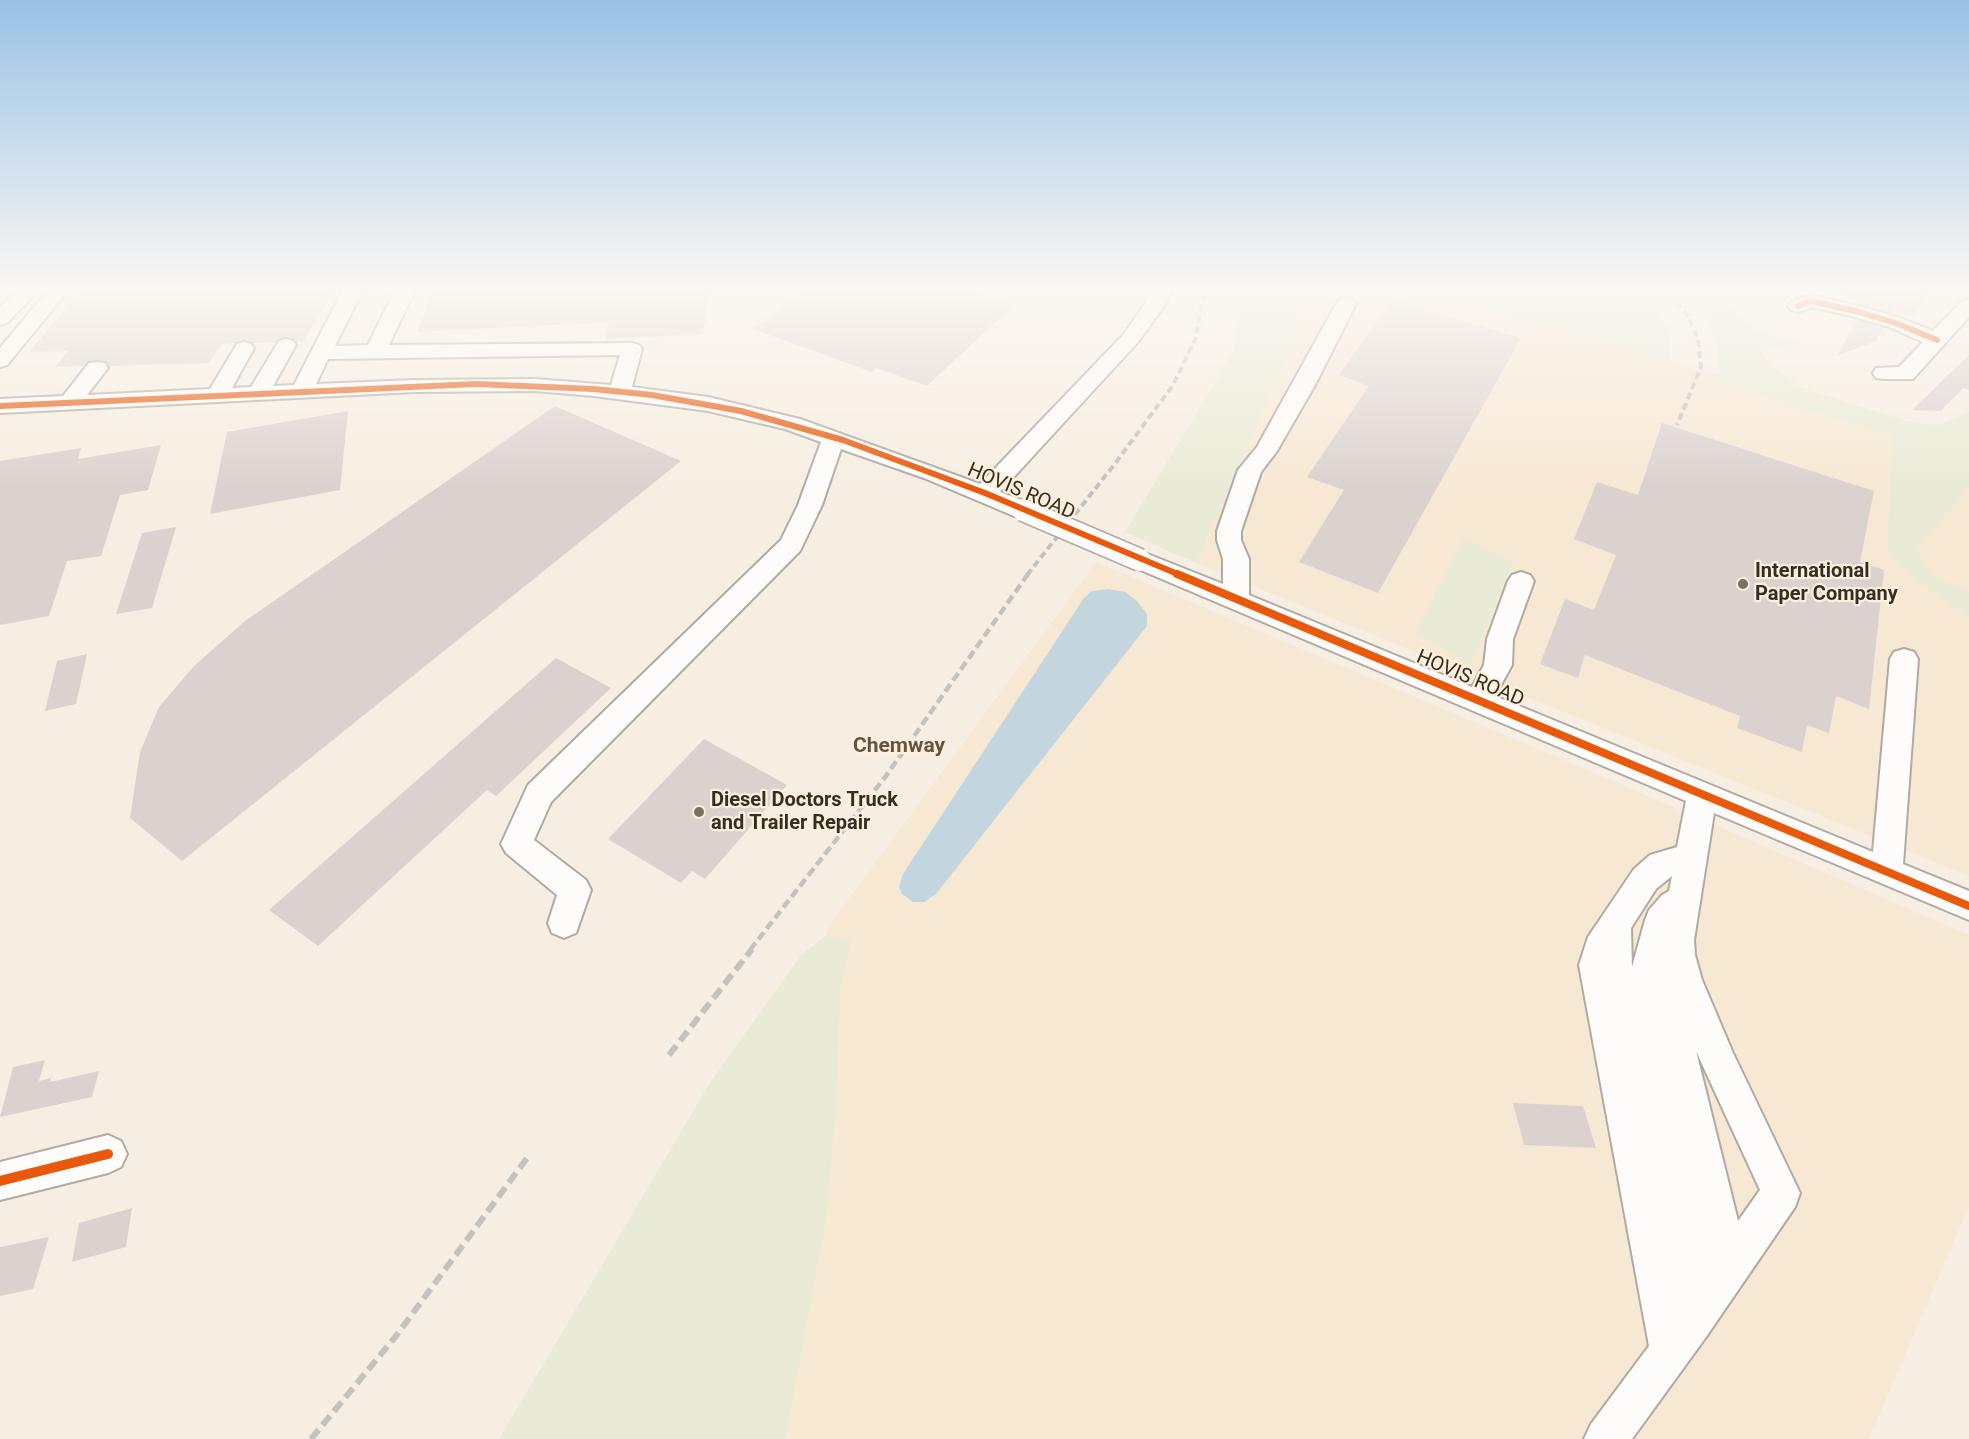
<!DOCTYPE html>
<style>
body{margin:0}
canvas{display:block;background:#f6eee2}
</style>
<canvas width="1969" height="1439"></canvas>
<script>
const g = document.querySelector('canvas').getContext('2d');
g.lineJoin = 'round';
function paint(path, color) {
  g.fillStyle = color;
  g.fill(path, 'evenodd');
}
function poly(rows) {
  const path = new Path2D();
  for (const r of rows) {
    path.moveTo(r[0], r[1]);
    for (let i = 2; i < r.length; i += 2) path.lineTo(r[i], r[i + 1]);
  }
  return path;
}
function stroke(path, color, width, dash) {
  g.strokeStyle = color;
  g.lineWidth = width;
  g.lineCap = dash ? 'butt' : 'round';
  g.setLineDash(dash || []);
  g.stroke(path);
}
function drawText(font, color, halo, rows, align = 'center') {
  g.font = font + ' Roboto,sans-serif';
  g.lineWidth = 4.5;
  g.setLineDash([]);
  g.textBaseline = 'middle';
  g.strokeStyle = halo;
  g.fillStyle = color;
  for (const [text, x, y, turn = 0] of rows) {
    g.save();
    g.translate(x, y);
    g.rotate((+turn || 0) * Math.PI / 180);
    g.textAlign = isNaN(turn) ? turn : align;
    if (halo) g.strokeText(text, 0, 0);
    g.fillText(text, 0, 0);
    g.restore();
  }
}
paint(poly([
 [1297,286,1412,286,1520,319,1641,286,1660,311,1669,333,1669,359,1969,451,1969,876,1196,563,1295,340,1298,324],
 [1096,562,1583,768,1969,935,1969,1207,1869,1439,598,1439,714,1215,831,923]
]), '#f7e8d4');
paint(poly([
 [1243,286,1297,286,1298,324,1295,340,1196,563,1125,532,1234,351],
 [1412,286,1641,286,1660,311,1669,333,1669,359,1521,319],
 [1680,286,1713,286,1757,331,1795,341,1794,343,1759,350,1772,366,1802,388,1907,421,1936,426,1969,412,1969,488,1915,550,1931,574,1969,592,1969,617,1929,589,1887,553,1893,436,1716,381,1719,374,1718,344,1708,321,1692,297],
 [1463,539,1513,562,1470,665,1416,632],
 [826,936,851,940,840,990,836,1106,826,1220,785,1439,499,1439,711,1081,802,954]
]), '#e9ebd6');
paint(poly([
 [1108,589,1125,592,1137,601,1147,614,1147,626,936,894,924,902,913,902,902,894,899,887,903,874,1084,598,1092,591]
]), '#c3d6e0');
paint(poly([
 [85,286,337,286,303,342,296,342,285,337,276,342,253,343,243,340,235,343,222,344,209,363,109,366,105,361,97,360,89,361,83,366,55,367,68,351,29,352],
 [436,286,711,286,703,334,605,339,609,322,417,332],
 [810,286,957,286,1014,305,927,386,877,368,872,372,753,329],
 [1832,286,1930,286,1914,316,1893,309,1891,313,1865,305,1867,301,1831,292],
 [1393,300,1521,338,1378,593,1299,562,1344,490,1307,477,1369,386,1339,375],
 [1857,320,1883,328,1876,341,1837,356],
 [1969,355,1969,390,1963,388,1941,411,1912,410],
 [555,406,681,461,182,861,130,818,140,752,159,707,194,666,245,621],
 [348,411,340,490,210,514,227,432],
 [1662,423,1874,491,1860,562,1884,570,1869,709,1836,696,1829,733,1807,725,1802,752,1737,728,1740,716,1585,655,1578,678,1540,664,1565,599,1594,610,1616,555,1574,539,1597,482,1638,495],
 [161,445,148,490,120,495,101,556,67,561,49,616,0,625,0,461,81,448,78,459],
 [176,527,152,608,116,614,142,533],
 [87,654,76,704,45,711,57,661],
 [556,658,611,688,496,796,487,790,318,946,269,910],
 [704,739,787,785,705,879,692,871,681,883,608,839],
 [45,1060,39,1081,51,1078,50,1082,99,1071,92,1097,0,1117,13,1067],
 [1513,1103,1583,1106,1596,1148,1524,1145],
 [132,1208,126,1247,72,1262,79,1223],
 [49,1237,33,1289,0,1296,0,1247]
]), '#dbd2cf');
const minor = poly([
 [51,286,46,293,53,291,60,293,63,297,7,365,0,367,0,348,45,294,33,296,7,323,0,325,0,307,20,287,51,286],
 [345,286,365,286,335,346,368,345,397,286,417,286,389,345,632,343,639,345,642,349,632,387,708,397,800,419,980,484,1124,334,1144,305,1154,286,1174,286,1164,306,1138,342,1000,492,1032,504,1035,510,1032,516,1023,518,1014,516,924,478,841,449,822,505,800,551,551,802,534,840,586,880,591,890,576,933,564,938,552,933,548,923,557,895,506,853,501,844,528,785,781,540,798,505,821,442,785,429,708,411,594,396,535,391,415,392,0,413,0,399,63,396,89,363,97,362,105,363,108,368,87,395,210,389,237,344,244,342,251,344,254,348,232,388,251,387,279,341,286,339,293,341,296,345,273,386,294,385,345,286],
 [620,355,611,385,535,379,415,380,316,384,328,359,620,355],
 [1810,295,1863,307,1903,319,1933,331,1962,301,1969,299,1969,317,1913,379,1884,379,1876,378,1873,373,1876,368,1899,367,1923,342,1889,327,1851,316,1812,307,1798,312,1791,310,1788,306,1791,302,1810,295],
 [1346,298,1353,300,1356,304,1315,385,1277,451,1261,472,1241,531,1241,540,1249,559,1249,595,1472,687,1484,665,1487,639,1508,581,1512,575,1521,572,1530,575,1534,581,1513,639,1512,665,1495,696,1873,852,1890,659,1894,652,1904,649,1914,652,1918,659,1903,864,1969,891,1969,920,1714,813,1694,940,1695,955,1702,980,1733,1053,1800,1193,1795,1207,1706,1337,1632,1439,1584,1439,1591,1424,1649,1346,1579,965,1588,937,1634,869,1650,855,1677,847,1686,801,1131,566,1127,560,1131,554,1140,551,1223,584,1223,559,1217,540,1217,531,1238,470,1257,447,1336,304,1339,300,1346,298],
 [1672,876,1669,891,1662,895,1649,910,1645,920,1632,967,1631,928,1656,889,1672,876],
 [1696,1051,1760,1190,1738,1221,1696,1051],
 [108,1135,121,1141,127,1154,121,1167,108,1173,0,1200,0,1162,108,1135]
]);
stroke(minor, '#b1aaa2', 4);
paint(minor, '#fefcfb');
stroke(poly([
 [1662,286,1688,316,1698,338,1701,367,1677,425],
 [1027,575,1114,465,1173,385,1195,340,1206,286]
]), '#c4c2be', 4, [7, 4]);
stroke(poly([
 [750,950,886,776,1028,574]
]), '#c4c2be', 4.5, [9, 4.5]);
stroke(poly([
 [669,1055,752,949],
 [311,1439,396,1336,530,1154]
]), '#c4c2be', 6, [12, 6]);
const minorBridge = poly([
 [1023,510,1140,560]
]);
stroke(minorBridge, '#b1aaa2', 25, []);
stroke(minorBridge, '#fefcfb', 22);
stroke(poly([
 [1798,306,1810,301,1856,311,1896,323,1937,340],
 [0,406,476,384,594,389,652,395,741,411,843,440,985,493,1180,575]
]), '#e8590c', 6);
stroke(poly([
 [1177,574,1969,906]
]), '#e8590c', 8);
stroke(poly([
 [0,1181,108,1154]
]), '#e8590c', 10);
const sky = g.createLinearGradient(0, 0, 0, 488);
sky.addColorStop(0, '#99c2e5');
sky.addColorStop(0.59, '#fbf7f2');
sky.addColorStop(1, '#fbf7f200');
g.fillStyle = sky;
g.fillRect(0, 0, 1969, 488);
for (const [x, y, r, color] of [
 [1743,584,6,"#777168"],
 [699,812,6,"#777168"]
]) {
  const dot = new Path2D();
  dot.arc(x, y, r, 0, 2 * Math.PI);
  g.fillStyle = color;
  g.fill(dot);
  stroke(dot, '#feefda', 2);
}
drawText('20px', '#332e26', '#feefda', [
 ["HOVIS ROAD",1021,492,23],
 ["HOVIS ROAD",1470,679,23]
]);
drawText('bold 20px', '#332e26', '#feefda', [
 ["International",1755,572],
 ["Paper Company",1755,595],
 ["Diesel Doctors Truck",711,801],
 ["and Trailer Repair",711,824]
], 'left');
drawText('bold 21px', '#625544', '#feefda', [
 ["Chemway",899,747]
]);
</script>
